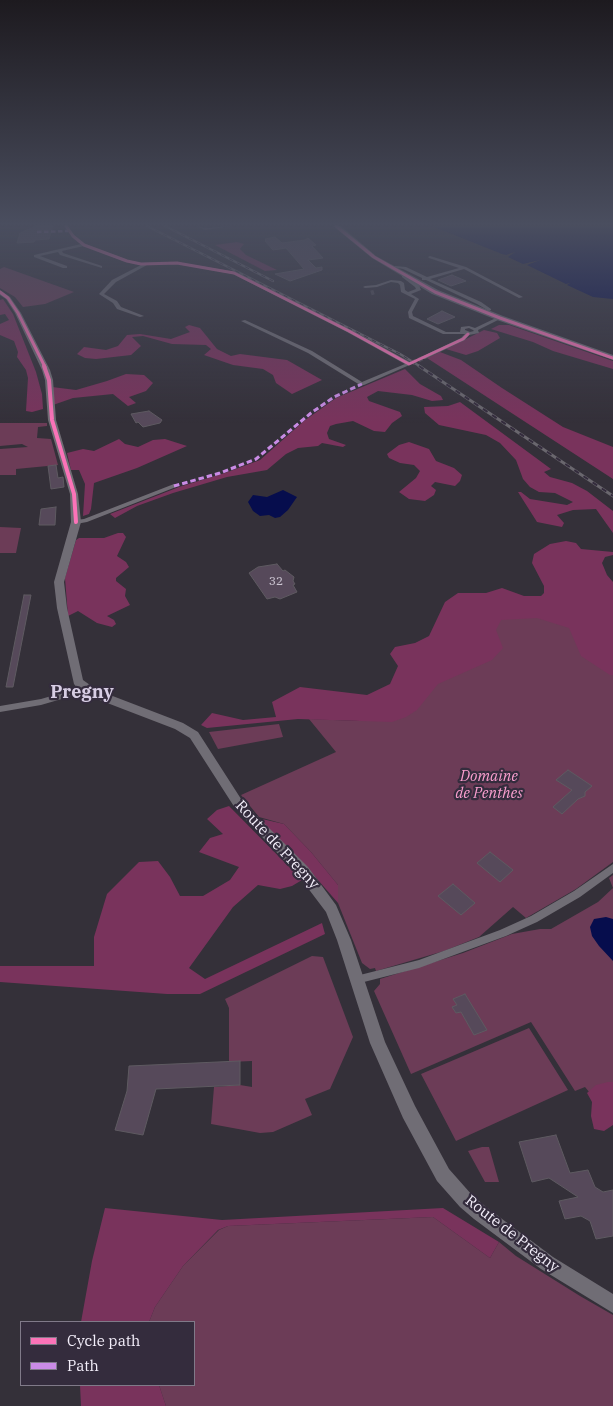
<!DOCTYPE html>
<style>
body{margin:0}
#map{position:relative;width:613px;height:1406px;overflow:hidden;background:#343039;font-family:"IBM Plex Serif",serif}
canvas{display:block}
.legend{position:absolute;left:20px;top:1321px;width:175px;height:65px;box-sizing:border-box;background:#342c3d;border:1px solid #807a89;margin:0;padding:6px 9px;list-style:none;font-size:15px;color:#f3eefa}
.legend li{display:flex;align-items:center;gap:10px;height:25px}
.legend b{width:25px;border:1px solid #807a89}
</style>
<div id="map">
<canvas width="613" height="1406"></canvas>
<ul class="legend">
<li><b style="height:6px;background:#fb73b8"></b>Cycle path</li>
<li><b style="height:6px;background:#ca8be6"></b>Path</li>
</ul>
</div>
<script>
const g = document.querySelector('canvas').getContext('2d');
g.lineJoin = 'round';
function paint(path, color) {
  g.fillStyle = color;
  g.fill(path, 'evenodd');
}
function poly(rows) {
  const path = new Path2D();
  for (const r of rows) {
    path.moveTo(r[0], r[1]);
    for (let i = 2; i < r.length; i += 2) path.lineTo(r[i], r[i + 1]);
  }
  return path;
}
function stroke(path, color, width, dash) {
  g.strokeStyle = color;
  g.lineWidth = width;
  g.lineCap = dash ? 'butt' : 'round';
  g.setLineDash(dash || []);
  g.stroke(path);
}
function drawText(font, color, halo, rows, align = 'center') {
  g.font = font + ' "IBM Plex Serif",serif';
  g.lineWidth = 4.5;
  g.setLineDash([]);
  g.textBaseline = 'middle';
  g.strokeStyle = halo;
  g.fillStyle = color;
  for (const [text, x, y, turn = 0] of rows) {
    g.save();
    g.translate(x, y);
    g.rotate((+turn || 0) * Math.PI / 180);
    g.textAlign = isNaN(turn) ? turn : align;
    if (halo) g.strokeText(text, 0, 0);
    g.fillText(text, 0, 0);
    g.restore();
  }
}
paint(poly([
 [4,267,74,292,45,304,23,307,15,297,0,288,0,269],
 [0,423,47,423,47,426,38,427,37,438,51,439,58,465,16,469,16,475,0,475,0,449,28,447,22,444,0,446],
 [0,527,21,528,16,553,0,553],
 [509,609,613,620,613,862,576,889,526,918,513,907,479,937,444,951,376,971,375,968,370,969,362,963,338,903,338,885,311,852,284,824,259,817,241,795,336,752,309,719,358,721],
 [279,724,283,737,218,749,209,732],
 [613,875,613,1100,600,1105,585,1087,575,1091,531,1022,411,1074,374,991,380,984,380,979,463,953,512,934,540,929,551,929,598,902,613,888,609,878],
 [312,956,323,957,353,1037,330,1089,305,1099,312,1115,273,1132,260,1133,211,1124,214,1087,240,1085,252,1087,252,1061,229,1062,229,1008,225,999],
 [529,1028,568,1090,456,1141,421,1074],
 [482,1147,489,1147,499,1182,485,1182,468,1151],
 [433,1217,490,1258,499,1242,516,1256,580,1296,613,1315,613,1406,166,1406,159,1385,194,1385,194,1322,149,1322,155,1307,183,1266,219,1230,228,1226]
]), '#6c3c57');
paint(poly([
 [237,242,244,244,240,249,246,255,277,270,265,271,215,245],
 [3,299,13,314,36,372,42,394,43,409,32,412,26,411,28,378,26,370,17,357,18,352,14,341,0,335,0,324,9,320,5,314,0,315,0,300],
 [189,325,200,328,217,349,231,356,240,354,287,360,322,380,292,394,276,383,273,375,263,369,233,365,204,355,211,349,206,345,172,344,143,336,132,337,141,346,131,355,96,359,85,358,77,354,84,347,106,350,118,346,127,335,140,334,171,339,190,332,185,327],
 [499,325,509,325,613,361,613,369,553,351,533,342,491,329],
 [484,330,497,333,500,338,478,351,466,355,446,349],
 [440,352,461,360,502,388,563,427,613,447,613,479,427,358],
 [405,369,420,384,441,396,443,400,432,401,412,395,378,391,367,397,369,401,400,412,402,416,392,423,385,432,374,431,353,421,336,424,330,426,327,433,329,439,346,445,343,447,322,443,318,446,298,448,286,454,267,470,227,477,173,493,137,506,115,518,110,514,179,487,225,473,260,460,304,421,336,398],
 [126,374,144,375,153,383,146,391,129,397,136,403,128,406,113,394,73,398,53,405,52,387,76,390,107,381],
 [460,402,551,469,544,472,550,477,572,483,587,491,613,511,613,533,596,509,573,510,557,515,564,523,562,527,537,522,518,492,521,492,530,499,567,505,573,502,555,493,539,492,530,487,523,479,516,460,500,443,486,435,439,425,425,413,424,407,448,406],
 [119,439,125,444,138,447,153,440,165,439,187,446,137,468,94,483,91,509,89,514,83,516,85,484,79,470,71,470,67,453,83,449,94,451],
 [409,442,429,449,436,461,454,468,462,475,460,481,455,486,435,482,431,486,436,490,434,495,425,501,409,499,399,492,416,478,420,471,414,465,400,463,389,458,387,454,399,445],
 [118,533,123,533,126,537,117,556,126,562,129,567,116,578,116,581,126,589,125,596,130,605,107,616,114,620,116,624,112,627,97,623,78,611,68,616,65,578,76,540,79,538,104,538],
 [566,541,576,543,581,549,613,552,613,555,605,557,602,563,607,575,613,582,613,675,610,675,581,656,569,628,537,618,501,620,496,630,503,648,492,660,438,684,417,710,406,717,392,722,298,719,207,728,201,725,212,713,243,720,276,717,272,702,300,687,367,695,390,684,398,666,390,654,395,647,415,643,429,636,445,602,458,593,486,593,502,588,524,596,541,596,544,593,544,586,532,563,534,554,550,544],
 [229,806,302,880,292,886,280,889,258,885,233,907,189,968,205,979,322,923,325,934,200,994,167,994,0,982,0,966,94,966,94,937,107,894,139,862,158,861,170,877,180,896,203,896,230,880,239,867,199,852,210,838,223,834,207,819,217,810],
 [262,819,284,824,311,852,338,885,338,903,311,872,263,824],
 [608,1082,613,1082,613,1125,604,1131,594,1129,591,1116,592,1102,587,1093,596,1085],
 [105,1208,222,1220,443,1208,499,1242,490,1258,433,1217,228,1226,218,1230,183,1266,155,1307,149,1322,81,1322,92,1261],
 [80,1385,159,1385,166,1406,81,1406]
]), '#79335c');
paint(poly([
 [432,226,613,226,613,299,593,297,567,285,570,283,566,284,527,265,540,260,523,264,508,257,515,252,506,255,502,254],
 [283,490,297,497,288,510,280,517,275,518,269,515,260,516,253,511,248,502,253,495,267,497],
 [606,917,613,919,613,961,599,946,592,936,590,927,594,919]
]), '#060d4d');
const building = poly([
 [36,226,53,226,49,239,35,240,34,242,17,243,20,233,36,226],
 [275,237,282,243,305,240,308,238,316,245,312,246,323,258,308,260,316,268,322,267,322,270,290,281,275,274,304,269,286,248,273,250,265,241,266,240,265,239,275,237],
 [452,275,466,281,451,286,438,280,452,275],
 [442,311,455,317,438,324,427,319,442,311],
 [149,411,162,420,160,423,143,427,138,422,136,423,131,414,149,411],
 [56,465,58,478,63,477,64,487,51,489,48,466,56,465],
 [56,507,55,525,39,525,41,509,56,507],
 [277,564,283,571,285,570,294,577,293,581,295,584,293,585,297,592,280,599,275,597,267,599,249,573,258,567,277,564],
 [24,595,31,595,13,687,6,687,24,595],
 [568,770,592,786,585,792,585,796,578,799,562,814,553,807,572,790,556,780,568,770],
 [490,852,513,870,500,882,477,863,490,852],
 [453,884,475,903,461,915,438,896,453,884],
 [465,994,487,1030,474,1035,461,1012,456,1013,452,1007,457,1005,453,999,465,994],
 [240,1061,240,1085,156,1089,143,1135,115,1130,127,1091,129,1066,240,1061],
 [556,1135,570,1173,588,1170,595,1187,603,1192,613,1190,613,1236,596,1239,590,1221,581,1216,565,1219,559,1201,578,1197,549,1178,532,1182,519,1142,556,1135]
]);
paint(building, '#56495a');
stroke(building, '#5e5a61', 1);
stroke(poly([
 [371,293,374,292],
 [412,363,423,358]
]), '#514c56', 4.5, [4.5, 2.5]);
paint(poly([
 [64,226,68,226,74,235,85,244,128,260,141,263,177,262,236,272,351,330,410,362,412,362,414,363,364,385,360,385,308,353,241,321,245,320,312,351,362,382,405,364,347,332,233,274,177,264,147,265,116,282,104,294,117,301,121,307,144,316,140,317,117,309,113,303,99,294,112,280,141,265,126,262,84,246,62,251,63,253,102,266,102,268,60,255,58,252,40,256,67,266,67,268,63,268,34,257,34,255,81,244,72,237,64,226],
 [196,226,205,228,233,226,205,230,196,226],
 [430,256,466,267,523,297,519,298,464,269,430,279,481,302,491,309,491,310,489,311,477,304,426,280,422,280,422,278,403,269,393,267,395,266,406,267,427,277,459,268,429,258,428,257,430,256],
 [402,275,406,275,419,285,421,290,411,294,419,299,412,312,413,316,446,332,460,332,461,327,469,326,475,328,498,317,502,318,478,330,479,333,469,335,465,340,425,359,421,359,421,357,461,338,465,334,443,334,409,318,408,312,415,299,401,292,400,285,398,283,391,282,377,287,365,288,363,287,365,286,376,285,391,280,401,281,404,283,405,290,408,292,416,289,415,287,402,277,402,275],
 [469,328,473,330,474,331,470,332,465,330,465,329,469,328],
 [174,484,177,486,176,487,87,522,76,524,73,522,76,520,84,519,174,484],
 [86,686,89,687,90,689,89,691,41,705,0,712,0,706,41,699,86,686],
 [613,864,613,873,580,897,537,922,506,936,419,968,356,984,353,983,351,980,353,977,356,976,419,960,500,930,531,916,574,891,613,864]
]), '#706d75');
paint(poly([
 [0,290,10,297,21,313,50,370,53,380,56,420,78,494,81,522,64,582,67,608,83,680,97,690,183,723,198,732,243,802,308,867,336,905,351,940,385,1042,415,1106,449,1169,472,1195,486,1207,553,1257,613,1294,613,1313,541,1269,474,1219,460,1207,437,1181,403,1118,370,1043,337,940,326,912,298,875,235,808,190,738,175,729,89,696,79,690,74,684,57,608,54,582,71,522,70,494,48,420,45,380,42,370,15,313,6,299,0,295,0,290]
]), '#706d75');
paint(poly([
 [333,226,341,226,376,256,438,290,503,316,613,355,613,360,497,320,432,294,372,258,333,226]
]), '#6e6b75');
const railFar1 = poly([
 [147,226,400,354,421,367],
 [165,226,273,281]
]);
const rail = poly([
 [419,366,613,496]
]);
stroke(railFar1, '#6a676e', 2.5);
stroke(rail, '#6a676e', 3);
stroke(railFar1, '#342c3d', 1, [4.5]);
stroke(rail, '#342c3d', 2, [5.5]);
stroke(poly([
 [37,232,68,231]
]), '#ca8be6', 2.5, [4.5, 2.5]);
stroke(poly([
 [174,486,220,473,256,459,311,413,334,397,362,384]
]), '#ca8be6', 3, [5.5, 3]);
stroke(poly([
 [66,226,73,236,84,245,127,261,141,264,177,263,234,273,349,331,409,364,463,339,468,334],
 [336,226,374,257,435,292,500,318,613,358],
 [0,292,8,298,18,313,45,367]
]), '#fb73b8', 3);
stroke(poly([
 [44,366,49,380,52,420,74,494,76,522]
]), '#fb73b8', 4);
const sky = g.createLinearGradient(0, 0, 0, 423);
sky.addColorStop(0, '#1d1a1f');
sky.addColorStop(0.53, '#4a4e5f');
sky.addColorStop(1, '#4a4e5f00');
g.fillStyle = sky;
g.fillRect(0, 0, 613, 423);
drawText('12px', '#ccc5d2', null, [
 ["32",276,582]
]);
drawText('italic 15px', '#f99ece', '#342c3d', [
 ["Domaine",489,777],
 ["de Penthes",489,794]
]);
drawText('15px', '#f3eefa', '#342c3d', [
 ["Route de Pregny",277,845,47],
 ["Route de Pregny",512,1234,38]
]);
drawText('bold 18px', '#d7cde4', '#342c3d', [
 ["Pregny",82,693]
]);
</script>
